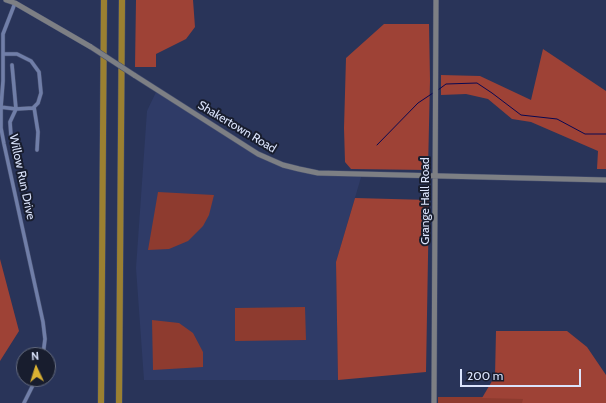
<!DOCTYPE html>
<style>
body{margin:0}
#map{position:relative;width:606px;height:403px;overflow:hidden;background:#293459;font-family:Cabin,sans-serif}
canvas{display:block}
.north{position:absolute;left:16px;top:347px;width:40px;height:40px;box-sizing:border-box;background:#181d2e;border:1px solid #666d80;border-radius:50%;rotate:356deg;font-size:11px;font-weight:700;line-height:16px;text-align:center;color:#dbe4fc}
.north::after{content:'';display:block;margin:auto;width:14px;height:18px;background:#dbb233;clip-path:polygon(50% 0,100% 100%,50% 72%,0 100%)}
.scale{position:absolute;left:460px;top:369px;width:121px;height:18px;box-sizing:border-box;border:2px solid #dbe4fc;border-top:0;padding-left:5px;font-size:12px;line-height:14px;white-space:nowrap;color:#dbe4fc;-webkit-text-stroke:3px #181d2e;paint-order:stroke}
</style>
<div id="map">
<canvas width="606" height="403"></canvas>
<div class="north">N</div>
<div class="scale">200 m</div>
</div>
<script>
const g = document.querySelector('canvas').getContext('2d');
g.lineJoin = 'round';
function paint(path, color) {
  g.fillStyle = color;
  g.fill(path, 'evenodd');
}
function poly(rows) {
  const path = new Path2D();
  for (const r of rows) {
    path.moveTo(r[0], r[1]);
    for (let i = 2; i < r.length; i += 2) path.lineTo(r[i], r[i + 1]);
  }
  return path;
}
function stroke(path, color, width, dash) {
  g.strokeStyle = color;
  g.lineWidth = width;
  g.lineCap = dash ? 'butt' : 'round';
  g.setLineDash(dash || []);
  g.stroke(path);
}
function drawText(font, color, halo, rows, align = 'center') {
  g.font = font + ' Cabin,sans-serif';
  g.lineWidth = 4;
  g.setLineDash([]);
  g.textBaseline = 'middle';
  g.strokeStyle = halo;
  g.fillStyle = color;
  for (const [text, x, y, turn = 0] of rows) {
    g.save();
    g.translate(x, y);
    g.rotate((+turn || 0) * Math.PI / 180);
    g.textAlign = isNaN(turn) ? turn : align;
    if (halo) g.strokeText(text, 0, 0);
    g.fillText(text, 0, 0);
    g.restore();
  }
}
paint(poly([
 [157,90,258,154,299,169,362,174,336,262,338,380,144,380,136,268,147,111]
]), '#2f3b67');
paint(poly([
 [158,192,214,195,209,215,203,226,188,241,169,249,148,250],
 [305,307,306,340,235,341,235,308],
 [152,320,179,323,193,333,203,352,203,367,153,370],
 [438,397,606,397,606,403,438,403]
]), '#8e3b2f');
paint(poly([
 [136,0,193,0,195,27,186,39,156,54,156,67,135,67],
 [384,24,429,24,430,80,428,170,351,169,345,162,344,128,346,58],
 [543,49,606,91,606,169,597,169,598,151,531,122,512,119,488,99,466,94,441,95,441,75,480,76,531,100],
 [355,198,429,200,426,372,338,380,336,262],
 [0,259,19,331,0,361],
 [496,331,567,331,587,347,606,375,606,403,522,403,523,399,482,398,495,376]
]), '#9e4236');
stroke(poly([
 [438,90,446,84,477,83,492,93,521,115,557,119,585,134,606,134],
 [377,145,418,103,433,93]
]), '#090852', 1);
const street = poly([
 [15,3,3,34,3,81,1,107,1,128,4,144,43,322,45,339,43,355],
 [12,65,16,109],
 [0,107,16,109,33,108,38,103,41,93,39,72,31,61,17,54,4,54],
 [34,107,38,132,37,150],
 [16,109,10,122,11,136,16,147,18,164],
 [24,403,36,379]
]);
const secondary = poly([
 [6,0,15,3,91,47],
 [134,75,258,154,283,165,299,169,318,173,606,180],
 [434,403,436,0]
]);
const highway = poly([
 [101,403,104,0],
 [119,403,122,0]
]);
stroke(street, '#464f6f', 4.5);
stroke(secondary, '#464f6f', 6);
stroke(highway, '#464f6f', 7);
stroke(street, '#707ea8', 3.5);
stroke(secondary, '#7d7f84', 5);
stroke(highway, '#9b8031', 6);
const secondaryBridge = poly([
 [91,47,134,75]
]);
stroke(secondaryBridge, '#464f6f', 6, []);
stroke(secondaryBridge, '#7d7f84', 5);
drawText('12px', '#dbe4fc', '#181d2e', [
 ["Shakertown Road",237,127,31],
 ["Willow Run Drive",22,177,78],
 ["Grange Hall Road",425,201,-90]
]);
</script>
